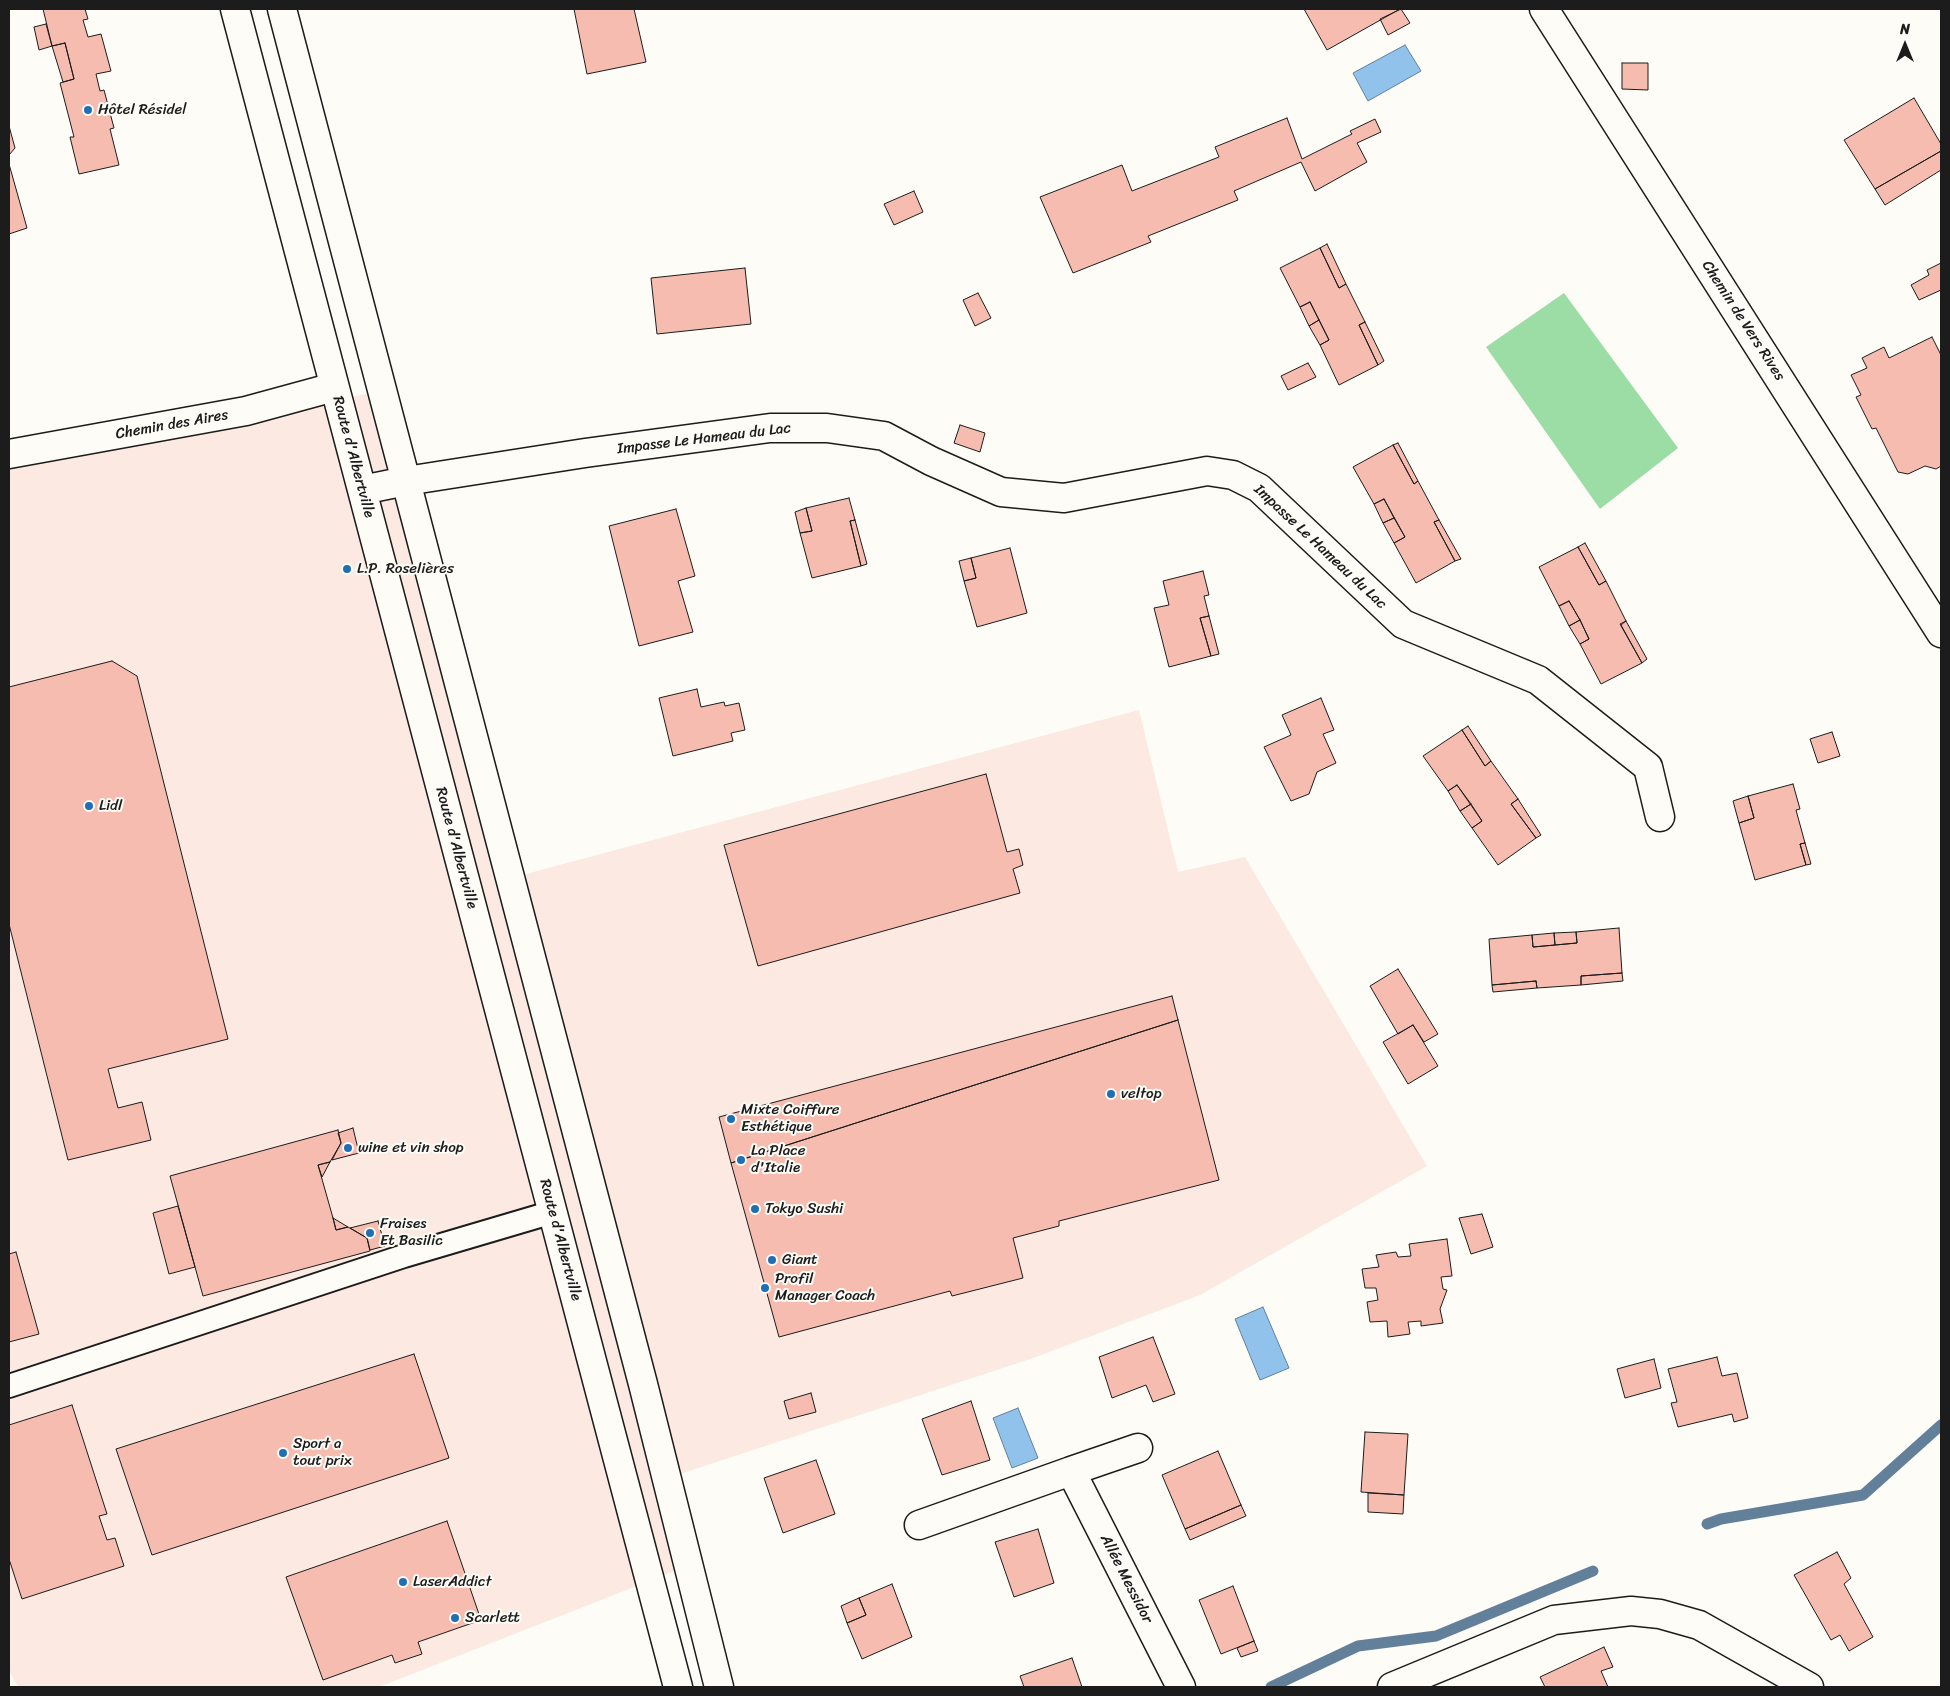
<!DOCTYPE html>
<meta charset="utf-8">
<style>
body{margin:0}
#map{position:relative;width:1950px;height:1696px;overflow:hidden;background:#fdfcf7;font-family:Sriracha,sans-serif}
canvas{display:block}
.frame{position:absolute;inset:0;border:10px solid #1c1c1c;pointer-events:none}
.north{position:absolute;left:1880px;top:20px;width:50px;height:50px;-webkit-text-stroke:4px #fdfcf7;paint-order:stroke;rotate:0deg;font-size:14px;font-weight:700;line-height:20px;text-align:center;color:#1c1c1c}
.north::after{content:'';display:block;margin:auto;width:18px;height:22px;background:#1c1c1c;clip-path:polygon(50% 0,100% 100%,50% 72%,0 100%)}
</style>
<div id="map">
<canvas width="1950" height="1696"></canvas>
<div class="frame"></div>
<div class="north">N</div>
</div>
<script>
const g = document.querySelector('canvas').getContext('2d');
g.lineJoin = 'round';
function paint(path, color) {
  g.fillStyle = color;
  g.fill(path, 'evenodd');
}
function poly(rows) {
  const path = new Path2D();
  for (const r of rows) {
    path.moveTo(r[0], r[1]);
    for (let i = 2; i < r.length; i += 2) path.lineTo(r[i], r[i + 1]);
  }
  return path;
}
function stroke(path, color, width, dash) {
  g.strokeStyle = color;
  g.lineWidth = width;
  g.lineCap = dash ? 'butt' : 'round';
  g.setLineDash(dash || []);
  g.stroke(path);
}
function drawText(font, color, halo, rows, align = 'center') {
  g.font = font + ' Sriracha,sans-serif';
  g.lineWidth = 4;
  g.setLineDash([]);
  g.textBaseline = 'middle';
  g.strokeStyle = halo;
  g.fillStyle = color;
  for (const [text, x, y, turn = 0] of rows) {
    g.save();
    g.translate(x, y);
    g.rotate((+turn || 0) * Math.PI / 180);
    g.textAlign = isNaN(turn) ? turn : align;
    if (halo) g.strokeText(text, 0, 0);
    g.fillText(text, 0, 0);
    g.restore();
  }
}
paint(poly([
 [390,389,511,878,1139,710,1178,872,1245,857,1427,1166,1200,1295,1033,1358,674,1476,698,1562,379,1687,18,1687,9,1671,9,466]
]), '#fbe9e2');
paint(poly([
 [1564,293,1678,448,1600,509,1486,347]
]), '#9cdca5');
const water = poly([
 [1405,45,1421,71,1368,101,1353,73,1405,45],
 [1263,1307,1289,1368,1260,1380,1235,1319,1263,1307],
 [1018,1408,1038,1458,1012,1468,993,1418,1018,1408]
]);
paint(water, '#90c2ec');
stroke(water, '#628099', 1);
stroke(poly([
 [1707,1524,1721,1519,1863,1495,1941,1425],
 [1271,1687,1358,1646,1436,1636,1593,1571]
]), '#628099', 11);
const building = poly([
 [43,9,85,9,88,19,83,20,88,37,101,34,111,71,96,74,100,91,104,90,114,128,110,129,119,165,79,174,70,137,74,137,60,83,74,79,65,43,52,46,43,9],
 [574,9,634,9,646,62,587,74,574,9],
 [1304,9,1400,9,1327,50,1304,9],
 [1401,9,1410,23,1388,35,1380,19,1401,9],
 [46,24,52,46,39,50,34,27,46,24],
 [65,43,74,79,63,82,52,46,65,43],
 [1622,63,1648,63,1648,90,1622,89,1622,63],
 [1914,98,1941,144,1941,151,1875,189,1844,140,1914,98],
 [1287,118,1302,159,1352,134,1350,131,1375,119,1381,132,1357,143,1367,162,1315,191,1301,162,1234,191,1238,200,1148,236,1151,242,1073,273,1040,197,1122,165,1132,191,1219,157,1215,147,1287,118],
 [9,126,15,148,9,155,9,126],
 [1941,151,1941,170,1885,205,1875,189,1941,151],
 [9,164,27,228,9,234,9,164],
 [914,191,923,212,894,225,884,204,914,191],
 [1327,244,1346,284,1339,288,1320,248,1327,244],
 [1320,248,1339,288,1346,284,1365,322,1359,325,1378,365,1339,385,1320,345,1329,340,1310,302,1300,307,1280,268,1320,248],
 [1941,263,1941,290,1919,300,1911,285,1929,275,1927,270,1941,263],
 [745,268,751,324,657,334,651,278,745,268],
 [978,293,991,318,975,326,963,300,978,293],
 [1310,302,1319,320,1309,326,1300,307,1310,302],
 [1319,320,1329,340,1320,345,1309,326,1319,320],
 [1365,322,1384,361,1378,365,1359,325,1365,322],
 [1932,337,1941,355,1941,466,1936,469,1925,466,1908,474,1898,472,1876,428,1872,429,1856,397,1861,395,1851,375,1867,368,1862,358,1884,347,1889,358,1932,337],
 [1308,363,1316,377,1288,390,1281,376,1308,363],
 [960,425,985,433,980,452,954,443,960,425],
 [1398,443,1418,481,1414,484,1393,445,1398,443],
 [1393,445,1414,484,1418,481,1439,520,1434,522,1455,561,1416,583,1394,543,1405,537,1384,499,1374,504,1353,467,1393,445],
 [849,498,855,520,850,521,861,566,812,578,800,533,812,531,806,508,849,498],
 [1384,499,1394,518,1383,523,1374,504,1384,499],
 [806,508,812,531,800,533,795,512,806,508],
 [676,509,695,576,678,581,693,632,639,646,609,526,676,509],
 [1394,518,1405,537,1394,543,1383,523,1394,518],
 [855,520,867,564,861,566,850,521,855,520],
 [1439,520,1461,559,1455,561,1434,522,1439,520],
 [1585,543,1606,581,1599,585,1578,547,1585,543],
 [1578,547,1599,585,1606,581,1626,621,1620,624,1642,663,1601,684,1580,644,1589,639,1580,620,1569,601,1559,606,1539,567,1578,547],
 [1010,548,1027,613,977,627,964,581,976,578,971,558,1010,548],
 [971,558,976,578,964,581,959,561,971,558],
 [1203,571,1209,595,1204,596,1209,616,1200,618,1211,656,1169,667,1154,608,1169,605,1163,581,1203,571],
 [1569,601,1580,620,1569,626,1559,606,1569,601],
 [1209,616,1219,654,1211,656,1200,618,1209,616],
 [1580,620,1589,639,1580,644,1569,626,1580,620],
 [1626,621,1647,659,1642,663,1621,625,1626,621],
 [112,661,137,676,228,1039,108,1069,118,1108,142,1102,151,1140,68,1160,9,924,9,687,112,661],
 [697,689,701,707,724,702,725,706,739,703,745,730,731,733,733,741,673,756,659,698,697,689],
 [1321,698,1334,730,1323,734,1336,763,1317,772,1309,794,1291,801,1264,747,1291,735,1282,715,1321,698],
 [1468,726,1491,761,1485,766,1462,730,1468,726],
 [1462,730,1485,766,1491,761,1518,799,1511,804,1536,838,1498,865,1472,828,1482,821,1457,785,1448,791,1423,756,1462,730],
 [1832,732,1840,756,1818,763,1810,739,1832,732],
 [986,774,1007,852,1019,849,1023,865,1013,869,1020,893,758,966,724,845,986,774],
 [1793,784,1800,809,1796,810,1805,843,1800,844,1806,865,1755,880,1739,823,1754,818,1748,796,1793,784],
 [1457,785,1471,804,1460,811,1448,791,1457,785],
 [1748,796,1754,818,1739,823,1733,801,1748,796],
 [1518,799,1541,835,1536,838,1511,804,1518,799],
 [1471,804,1482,821,1472,828,1460,811,1471,804],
 [1805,843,1811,864,1806,865,1800,844,1805,843],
 [1619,928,1622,973,1581,976,1581,985,1537,988,1536,981,1492,985,1489,939,1532,935,1533,947,1577,943,1576,932,1619,928],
 [1576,932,1577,943,1555,945,1554,933,1576,932],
 [1554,933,1555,945,1533,947,1532,935,1554,933],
 [1398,969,1438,1034,1424,1042,1413,1025,1398,1034,1370,986,1398,969],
 [1622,973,1623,981,1581,985,1581,976,1622,973],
 [1536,981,1537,988,1493,992,1492,985,1536,981],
 [1172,996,1178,1020,731,1163,719,1117,1172,996],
 [1178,1020,1219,1180,1059,1221,1059,1226,1013,1238,1023,1278,952,1296,950,1291,779,1337,731,1163,1178,1020],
 [1413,1025,1438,1066,1408,1084,1383,1042,1413,1025],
 [353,1128,359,1153,332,1160,341,1143,338,1133,353,1128],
 [338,1130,341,1143,330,1162,318,1165,333,1218,336,1230,348,1227,367,1238,370,1251,203,1296,170,1176,338,1130],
 [330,1162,322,1177,318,1165,330,1162],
 [178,1206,195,1267,169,1274,153,1213,178,1206],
 [1482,1214,1493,1247,1471,1254,1459,1218,1482,1214],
 [333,1218,348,1227,336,1230,333,1218],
 [378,1221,385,1246,370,1250,367,1238,350,1228,378,1221],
 [1447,1239,1452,1276,1441,1277,1443,1289,1447,1290,1440,1309,1443,1323,1421,1326,1421,1321,1408,1322,1410,1334,1388,1337,1387,1321,1370,1322,1367,1302,1378,1300,1376,1288,1365,1288,1362,1269,1379,1267,1376,1255,1396,1252,1398,1257,1411,1256,1409,1244,1447,1239],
 [16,1252,39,1334,9,1342,9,1254,16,1252],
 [1153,1337,1175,1394,1153,1402,1146,1385,1112,1398,1099,1357,1153,1337],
 [414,1354,449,1458,152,1555,116,1449,414,1354],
 [1717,1357,1722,1376,1737,1373,1748,1418,1734,1422,1732,1414,1678,1427,1671,1403,1677,1402,1668,1369,1717,1357],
 [1654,1359,1661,1388,1625,1398,1617,1369,1654,1359],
 [811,1393,816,1412,789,1419,784,1401,811,1393],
 [971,1401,990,1460,942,1475,922,1419,971,1401],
 [72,1405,107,1514,99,1516,107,1540,115,1538,124,1566,22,1599,9,1559,9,1425,72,1405],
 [1365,1432,1408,1434,1404,1495,1361,1492,1365,1432],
 [1218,1451,1241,1505,1185,1529,1162,1475,1218,1451],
 [816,1460,835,1514,783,1533,764,1478,816,1460],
 [1368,1493,1404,1495,1403,1514,1368,1512,1368,1493],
 [1241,1505,1246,1516,1190,1540,1185,1529,1241,1505],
 [447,1521,481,1620,418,1642,422,1654,395,1663,392,1655,323,1680,286,1577,447,1521],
 [1038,1529,1054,1583,1014,1597,995,1542,1038,1529],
 [1837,1552,1851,1578,1844,1584,1873,1637,1849,1651,1840,1635,1831,1640,1794,1575,1837,1552],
 [892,1584,912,1637,862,1659,847,1623,866,1615,859,1598,892,1584],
 [1233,1586,1254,1641,1221,1654,1199,1600,1233,1586],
 [859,1598,866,1615,847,1623,841,1606,859,1598],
 [1254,1641,1258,1651,1241,1657,1237,1648,1254,1641],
 [1604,1647,1613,1667,1601,1671,1608,1687,1545,1687,1540,1677,1604,1647],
 [1072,1658,1082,1687,1024,1687,1020,1676,1072,1658]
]);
paint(building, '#f6bcb0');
stroke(building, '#1c1c1c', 1);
const lane = poly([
 [9,1386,404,1256,553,1212]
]);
const street = poly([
 [1544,9,1941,633],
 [9,454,246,411,334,387],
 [406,481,585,453,770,428,827,428,884,436,931,461,1001,492,1064,498,1207,471,1233,475,1259,488,1403,624,1538,680,1648,767,1660,817],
 [1071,1471,1138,1448],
 [919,1525,1071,1471,1181,1687],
 [1392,1687,1554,1620,1631,1611,1660,1614,1699,1625,1809,1687]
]);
const primary = poly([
 [235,9,678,1687],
 [282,9,643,1384,719,1687],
 [362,490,406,481]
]);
stroke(lane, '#1c1c1c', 26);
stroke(street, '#1c1c1c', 31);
stroke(primary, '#1c1c1c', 31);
stroke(lane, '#fdfcf7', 22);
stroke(street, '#fdfcf7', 28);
stroke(primary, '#fdfcf7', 28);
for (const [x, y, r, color] of [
 [88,110,5,"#1f6fb2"],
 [347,569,5,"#1f6fb2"],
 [89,806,5,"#1f6fb2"],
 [1111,1094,5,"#1f6fb2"],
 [731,1119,5,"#1f6fb2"],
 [348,1148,5,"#1f6fb2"],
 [741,1160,5,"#1f6fb2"],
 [755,1209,5,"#1f6fb2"],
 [370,1233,5,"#1f6fb2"],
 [772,1260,5,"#1f6fb2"],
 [765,1288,5,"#1f6fb2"],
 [283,1453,5,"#1f6fb2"],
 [403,1582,5,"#1f6fb2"],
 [455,1618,5,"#1f6fb2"]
]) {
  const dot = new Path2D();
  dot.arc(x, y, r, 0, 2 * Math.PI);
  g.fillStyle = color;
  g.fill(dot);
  stroke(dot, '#fdfcf7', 2);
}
drawText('15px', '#1c1c1c', '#fdfcf7', [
 ["Hôtel Résidel",98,110],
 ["L.P. Roselières",357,569],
 ["Lidl",99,806],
 ["veltop",1121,1094],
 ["Mixte Coiffure",741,1110],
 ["Esthétique",741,1127],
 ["wine et vin shop",358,1148],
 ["La Place",751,1151],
 ["d'Italie",751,1168],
 ["Tokyo Sushi",765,1209],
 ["Fraises",380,1224],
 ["Et Basilic",380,1241],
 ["Giant",782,1260],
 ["Profil",775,1279],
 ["Manager Coach",775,1296],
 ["Sport a",293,1444],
 ["tout prix",293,1461],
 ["LaserAddict",413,1582],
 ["Scarlett",465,1618]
], 'left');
drawText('15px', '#1c1c1c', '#fdfcf7', [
 ["Chemin de Vers Rives",1743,321,57],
 ["Chemin des Aires",172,425,-10],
 ["Impasse Le Hameau du Lac",704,439,-7],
 ["Route d'Albertville",353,457,75],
 ["Impasse Le Hameau du Lac",1320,547,43],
 ["Route d'Albertville",456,848,75],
 ["Route d'Albertville",560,1240,75],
 ["Allée Messidor",1126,1579,63]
]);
</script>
